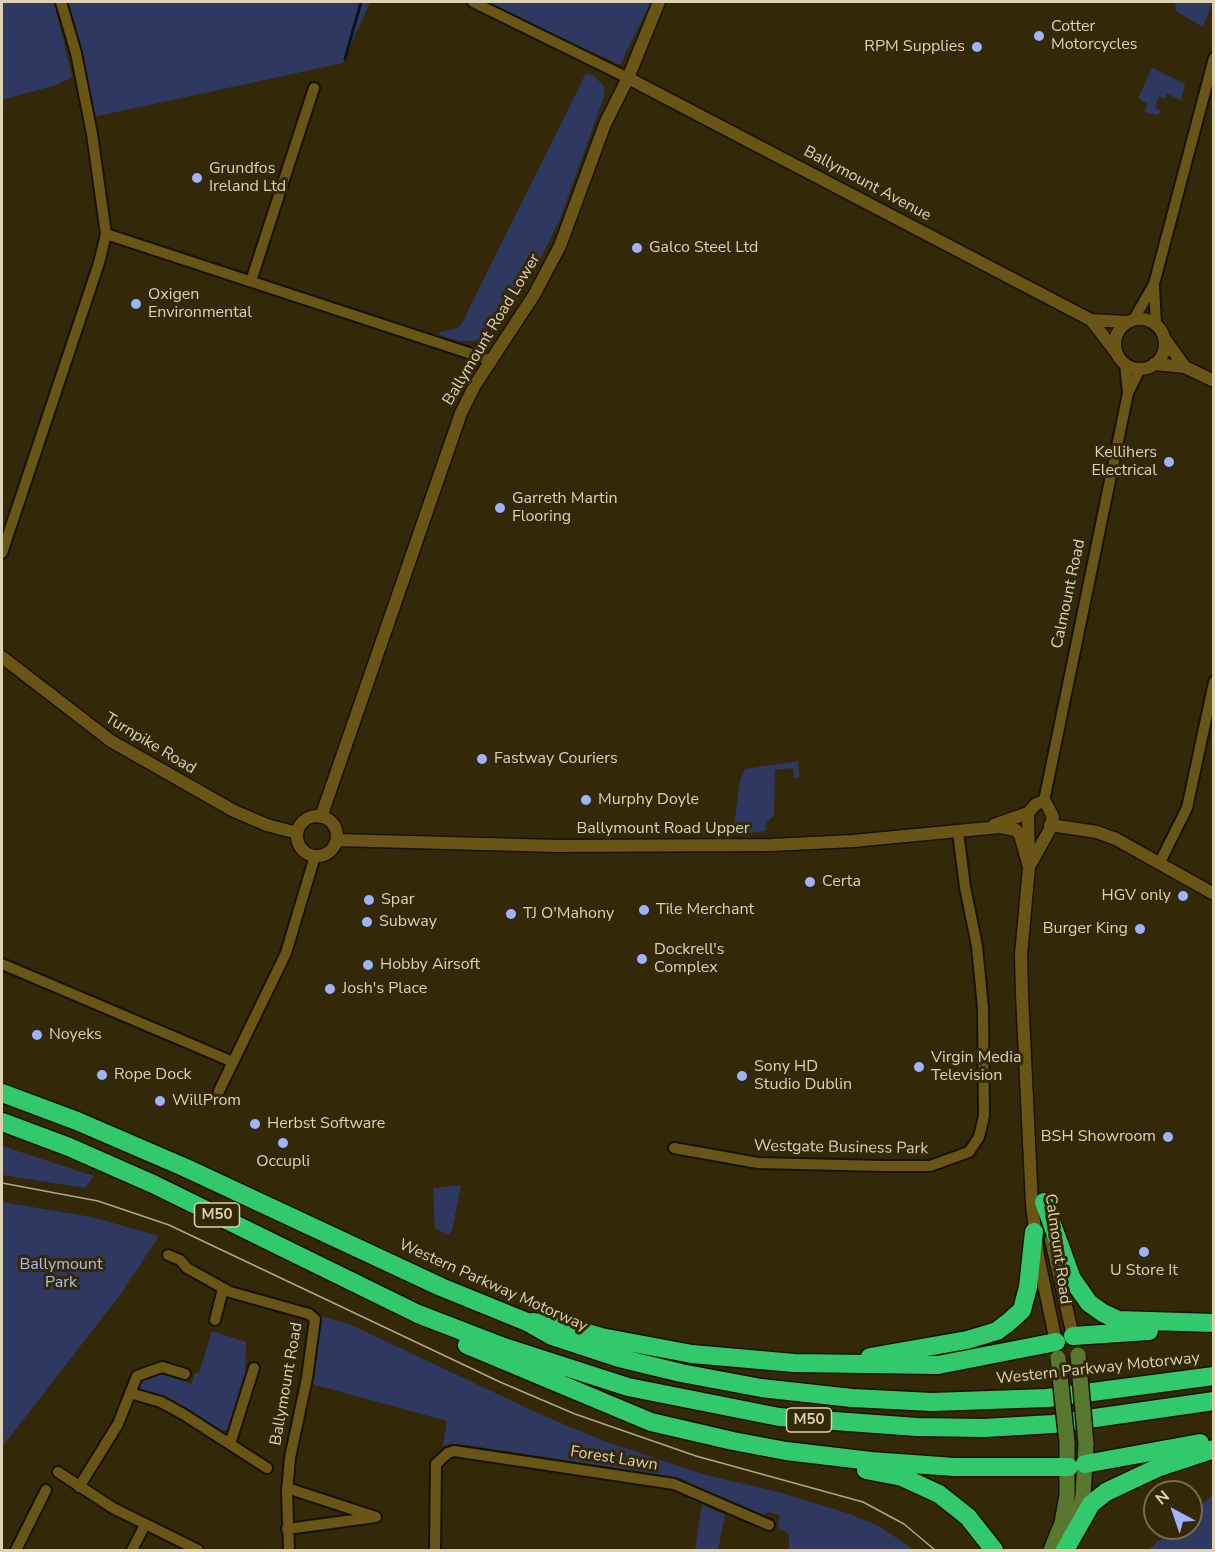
<!DOCTYPE html>
<style>
body{margin:0}
#map{position:relative;width:1215px;height:1552px;overflow:hidden;background:#332908;font-family:"Nunito Sans",sans-serif}
canvas{display:block}
.frame{position:absolute;inset:0;border:3px solid #ddd2b4;pointer-events:none}
.north{position:absolute;left:1143px;top:1480px;width:60px;height:60px;box-sizing:border-box;background:#332908;border:2px solid #776d4d;border-radius:50%;rotate:320deg;font-size:16px;font-weight:700;line-height:24px;text-align:center;color:#ddd2b4}
.north::after{content:'';display:block;margin:auto;width:21px;height:27px;background:#9eb3fd;clip-path:polygon(50% 0,100% 100%,50% 72%,0 100%)}
</style>
<div id="map">
<canvas width="1215" height="1552"></canvas>
<div class="frame"></div>
<div class="north">N</div>
</div>
<script>
const g = document.querySelector('canvas').getContext('2d');
g.lineJoin = 'round';
function paint(path, color) {
  g.fillStyle = color;
  g.fill(path, 'evenodd');
}
function poly(rows) {
  const path = new Path2D();
  for (const r of rows) {
    if (r.length === 3) {
      path.moveTo(r[0] + r[2], r[1]);
      path.arc(r[0], r[1], r[2], 0, 2 * Math.PI);
      continue;
    }
    path.moveTo(r[0], r[1]);
    for (let i = 2; i < r.length; i += 2) path.lineTo(r[i], r[i + 1]);
  }
  return path;
}
function stroke(path, color, width, dash) {
  g.strokeStyle = color;
  g.lineWidth = width;
  g.lineCap = dash ? 'butt' : 'round';
  g.setLineDash(dash || []);
  g.stroke(path);
}
function drawText(font, color, halo, rows, align = 'center') {
  g.font = font + ' "Nunito Sans",sans-serif';
  g.lineWidth = 6;
  g.setLineDash([]);
  g.textBaseline = 'middle';
  g.strokeStyle = halo;
  g.fillStyle = color;
  for (const [text, x, y, turn = 0] of rows) {
    g.save();
    g.translate(x, y);
    g.rotate((+turn || 0) * Math.PI / 180);
    g.textAlign = isNaN(turn) ? turn : align;
    if (halo) g.strokeText(text, 0, 0);
    g.fillText(text, 0, 0);
    g.restore();
  }
}
paint(poly([
 [2,2,54,2,72,77,56,85,2,100],
 [61,2,370,2,343,63,89,118],
 [483,2,651,2,620,65],
 [1175,2,1212,2,1203,27,1176,11],
 [1152,68,1185,84,1181,101,1167,93,1165,99,1159,96,1155,108,1161,111,1157,115,1144,112,1148,104,1138,98],
 [586,73,594,76,604,86,604,97,560,219,537,266,516,302,490,336,474,341,459,341,439,335,440,332,457,328,462,323],
 [798,761,800,777,794,778,793,768,775,770,774,815,767,822,765,831,741,834,734,825,740,781,745,769],
 [2,1146,94,1176,85,1188,2,1175],
 [461,1185,452,1231,448,1235,435,1228,433,1188],
 [2,1202,92,1217,159,1236,120,1295,2,1447],
 [321,1316,349,1324,542,1415,604,1441,706,1475,778,1492,847,1513,879,1526,914,1550,789,1550,789,1534,778,1528,780,1516,769,1512,760,1516,674,1477,466,1445,450,1444,443,1446,447,1421,312,1384],
 [212,1331,246,1342,245,1382,229,1430,222,1431,161,1396,136,1389,141,1378,162,1371,191,1384,195,1373,199,1373],
 [1213,1495,1213,1550,1148,1550,1174,1528,1191,1528,1191,1514],
 [702,1504,725,1515,718,1550,695,1550]
]), '#2e3861');
stroke(poly([
 [345,59,361,2]
]), '#061619', 3);
const minor = poly([
 [473,2,628,78],
 [106,234,490,360],
 [251,281,314,88],
 [1154,285,1156,325],
 [1134,319,1154,284,1214,58],
 [1125,364,1128,393],
 [2,553,99,263,106,234,92,134,76,53,61,2],
 [1044,801,1128,393,1140,369],
 [1160,862,1187,808,1214,682],
 [2,964,233,1062],
 [219,1091,286,953,315,856],
 [674,1148,758,1163,883,1166,930,1166,969,1152,979,1137,984,1116,983,1008,977,946,965,887,958,832],
 [168,1255,180,1260,187,1268,230,1292,309,1314,315,1319,307,1378,290,1458,287,1492,289,1550],
 [215,1320,223,1289],
 [130,1393,161,1402,183,1414,267,1468],
 [230,1444,254,1368],
 [58,1472,113,1508,198,1550],
 [79,1487,118,1424,137,1376,162,1367,185,1374],
 [287,1529,376,1517,287,1488],
 [16,1550,46,1490],
 [132,1550,145,1525],
 [435,1550,436,1464,448,1453,454,1451,674,1484,769,1525]
]);
const tertiary = poly([
 [628,78,1091,320,1126,322],
 [1140,344,25],
 [1091,320,1115,351],
 [1164,338,1185,367],
 [1154,364,1185,367,1214,381],
 [2,657,111,741,234,811,267,825,297,833],
 [1028,813,1029,867,1021,955,1022,994,1032,1204,1038,1256,1056,1342],
 [317,836,20],
 [321,817,461,413,475,385,534,295,560,246,605,124,628,78,659,2],
 [994,825,1028,813,1036,804,1044,801,1046,803,1053,817,1049,831,1031,863],
 [1050,825,1097,832,1116,839,1214,894],
 [337,840,557,846,771,845,853,841,1000,827,1016,830,1020,835,1029,867],
 [1051,1240,1073,1336]
]);
const secondary = poly([
 [1076,1521,1083,1496,1086,1444],
 [1051,1550,1062,1523,1067,1495,1067,1442]
]);
const motorway = poly([
 [2,1093,77,1121,186,1168,441,1287,527,1322,552,1336,619,1358,681,1373,761,1388,852,1398,932,1402,1047,1398,1214,1376],
 [2,1122,69,1147,153,1184,418,1314,501,1346,628,1387,779,1417,917,1427,984,1428,1053,1424,1214,1401],
 [1044,1202,1072,1279,1089,1303,1103,1313,1118,1320,1214,1323],
 [532,1322,560,1325,601,1337,692,1354,794,1363,938,1365,1056,1342],
 [1073,1336,1149,1331],
 [467,1345,651,1422,733,1441,786,1451,871,1461,954,1467,1069,1467],
 [870,1357,967,1340,997,1331,1010,1321,1022,1310,1028,1287,1034,1232],
 [1085,1464,1200,1443],
 [866,1470,902,1477,939,1494,968,1517,994,1550],
 [1065,1550,1091,1504,1106,1492,1157,1468,1214,1449]
]);
stroke(minor, '#181202', 14);
stroke(tertiary, '#181202', 15);
stroke(secondary, '#181202', 18);
stroke(motorway, '#181202', 21);
stroke(minor, '#695515', 10);
stroke(tertiary, '#695515', 12);
stroke(secondary, '#58782f', 15);
stroke(motorway, '#32c86c', 18);
stroke(poly([
 [2,1183,98,1201,169,1225,500,1382,575,1414,696,1456,863,1502,904,1524,935,1550]
]), '#b3a889', 1.5);
const secondaryBridge = poly([
 [1078,1355,1086,1444],
 [1058,1358,1067,1442]
]);
stroke(secondaryBridge, '#181202', 18, []);
stroke(secondaryBridge, '#58782f', 15);
for (const [x, y, r, color] of [
 [1039,36,6,"#9eb3fd"],
 [977,47,6,"#9eb3fd"],
 [197,178,6,"#9eb3fd"],
 [637,248,6,"#9eb3fd"],
 [136,304,6,"#9eb3fd"],
 [1169,462,6,"#9eb3fd"],
 [500,508,6,"#9eb3fd"],
 [482,759,6,"#9eb3fd"],
 [586,800,6,"#9eb3fd"],
 [810,882,6,"#9eb3fd"],
 [1183,896,6,"#9eb3fd"],
 [369,900,6,"#9eb3fd"],
 [644,910,6,"#9eb3fd"],
 [511,914,6,"#9eb3fd"],
 [367,922,6,"#9eb3fd"],
 [1140,929,6,"#9eb3fd"],
 [642,959,6,"#9eb3fd"],
 [368,965,6,"#9eb3fd"],
 [330,989,6,"#9eb3fd"],
 [37,1035,6,"#9eb3fd"],
 [919,1067,6,"#9eb3fd"],
 [102,1075,6,"#9eb3fd"],
 [742,1076,6,"#9eb3fd"],
 [160,1101,6,"#9eb3fd"],
 [255,1124,6,"#9eb3fd"],
 [1168,1137,6,"#9eb3fd"],
 [283,1143,6,"#9eb3fd"],
 [1144,1252,6,"#9eb3fd"]
]) {
  const dot = new Path2D();
  dot.arc(x, y, r, 0, 2 * Math.PI);
  g.fillStyle = color;
  g.fill(dot);
  stroke(dot, '#332908', 2);
}
for (const [x, y, w] of [
 [217,1215,45],
 [809,1420,45]
]) {
  const box = new Path2D();
  box.roundRect(x - w / 2, y - 12, w, 24, 4.5);
  g.fillStyle = '#332908';
  g.fill(box);
  stroke(box, '#ddd2b4', 1.5);
}
drawText('bold 15px', '#ddd2b4', null, [
 ["M50",217,1215],
 ["M50",809,1420]
]);
drawText('16px', '#ddd2b4', '#332908', [
 ["Cotter",1051,27],
 ["Motorcycles",1051,45],
 ["RPM Supplies",965,47,"right"],
 ["Grundfos",209,169],
 ["Ireland Ltd",209,187],
 ["Galco Steel Ltd",649,248],
 ["Oxigen",148,295],
 ["Environmental",148,313],
 ["Kellihers",1157,453,"right"],
 ["Electrical",1157,471,"right"],
 ["Garreth Martin",512,499],
 ["Flooring",512,517],
 ["Fastway Couriers",494,759],
 ["Murphy Doyle",598,800],
 ["Certa",822,882],
 ["HGV only",1171,896,"right"],
 ["Spar",381,900],
 ["Tile Merchant",656,910],
 ["TJ O'Mahony",523,914],
 ["Subway",379,922],
 ["Burger King",1128,929,"right"],
 ["Dockrell's",654,950],
 ["Complex",654,968],
 ["Hobby Airsoft",380,965],
 ["Josh's Place",342,989],
 ["Noyeks",49,1035],
 ["Virgin Media",931,1058],
 ["Television",931,1076],
 ["Sony HD",754,1067],
 ["Studio Dublin",754,1085],
 ["Rope Dock",114,1075],
 ["WillProm",172,1101],
 ["Herbst Software",267,1124],
 ["BSH Showroom",1156,1137,"right"],
 ["Occupli",283,1162,"center"],
 ["U Store It",1144,1271,"center"]
], 'left');
drawText('16px', '#ddd2b4', '#332908', [
 ["Ballymount Avenue",867,184,28],
 ["Ballymount Road Lower",492,330,-59],
 ["Calmount Road",1069,594,-78],
 ["Turnpike Road",150,744,31],
 ["Ballymount Road Upper",663,829],
 ["Westgate Business Park",841,1148,1],
 ["Calmount Road",1057,1249,82],
 ["Western Parkway Motorway",493,1286,24],
 ["Western Parkway Motorway",1098,1369,-6],
 ["Ballymount Road",287,1384,-80],
 ["Forest Lawn",614,1459,9]
]);
drawText('16px', '#abbdf9', '#332908', [
 ["Ballymount",61,1265],
 ["Park",61,1283]
]);
</script>
